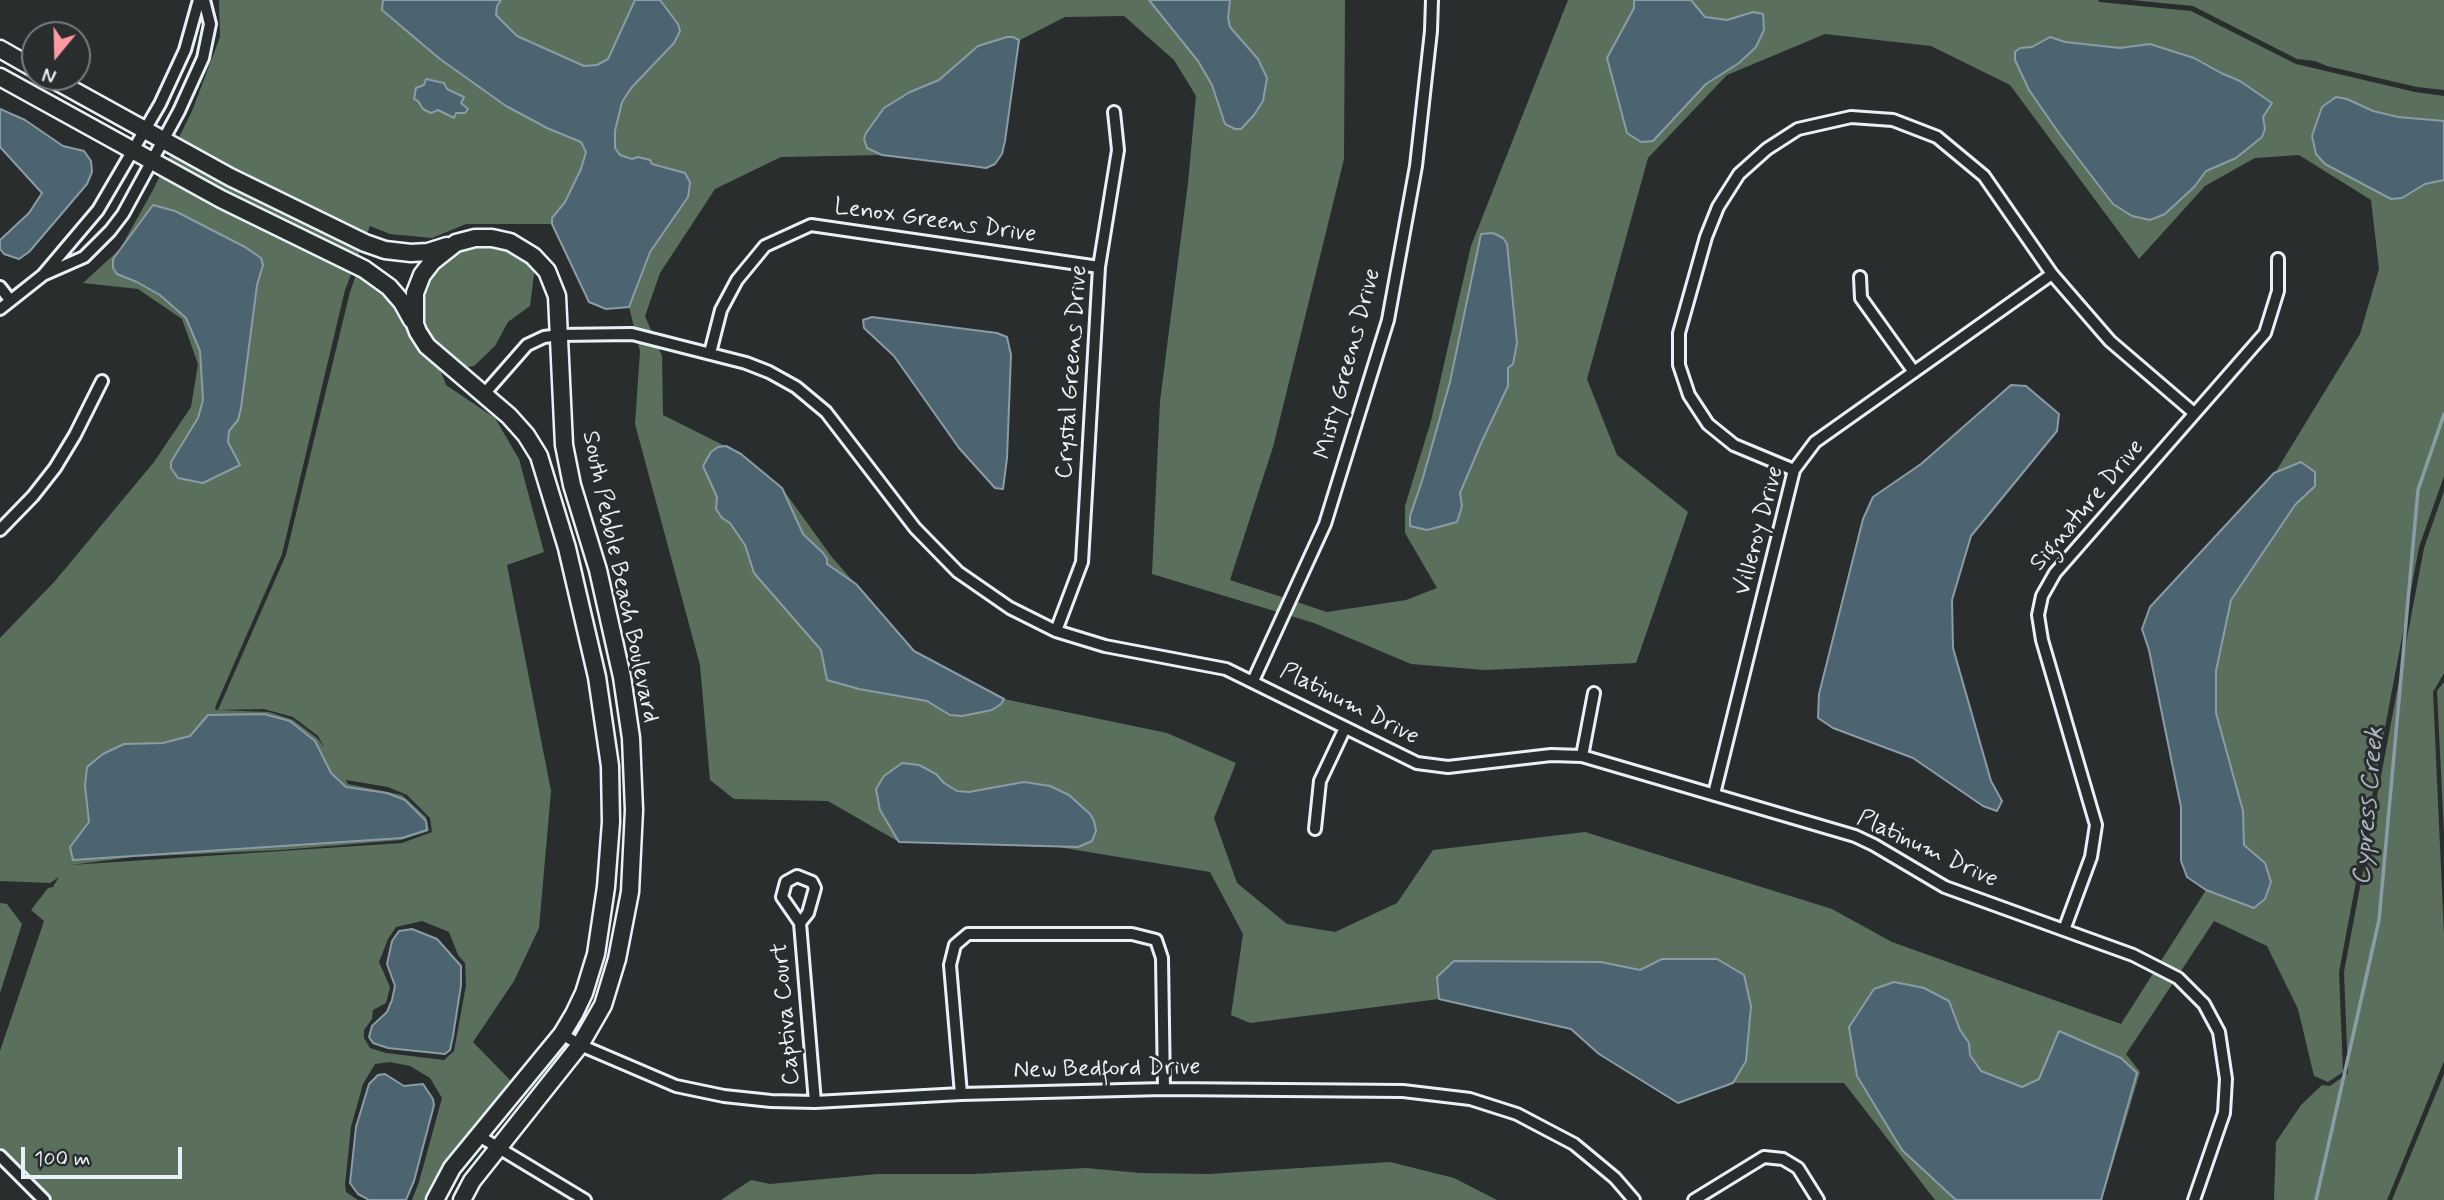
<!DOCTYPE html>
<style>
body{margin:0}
#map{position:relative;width:2444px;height:1200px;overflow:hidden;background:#2a2d2e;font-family:Mynerve,sans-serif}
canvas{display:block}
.north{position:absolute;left:21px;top:21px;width:70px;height:70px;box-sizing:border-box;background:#2a2d2e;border:2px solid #767b7f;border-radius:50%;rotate:199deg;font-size:19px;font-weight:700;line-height:28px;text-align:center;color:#e8f1f8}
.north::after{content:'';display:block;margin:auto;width:24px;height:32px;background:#ff9aa2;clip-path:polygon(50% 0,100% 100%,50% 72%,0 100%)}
.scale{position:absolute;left:21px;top:1147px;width:161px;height:32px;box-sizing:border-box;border:4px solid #e8f1f8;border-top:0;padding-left:9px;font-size:21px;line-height:24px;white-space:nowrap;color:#e8f1f8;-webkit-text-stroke:5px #2a2d2e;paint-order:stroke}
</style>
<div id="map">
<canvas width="2444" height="1200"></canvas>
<div class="north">N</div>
<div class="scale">100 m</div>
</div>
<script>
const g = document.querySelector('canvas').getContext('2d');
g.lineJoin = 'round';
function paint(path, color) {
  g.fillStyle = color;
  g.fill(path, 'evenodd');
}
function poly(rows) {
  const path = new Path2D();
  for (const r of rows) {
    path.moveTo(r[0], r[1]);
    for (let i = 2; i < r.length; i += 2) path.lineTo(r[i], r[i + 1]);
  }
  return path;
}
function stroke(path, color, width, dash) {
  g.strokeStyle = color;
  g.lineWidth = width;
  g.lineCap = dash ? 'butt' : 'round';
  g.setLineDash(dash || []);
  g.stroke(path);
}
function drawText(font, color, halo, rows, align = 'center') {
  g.font = font + ' Mynerve,sans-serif';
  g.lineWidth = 6;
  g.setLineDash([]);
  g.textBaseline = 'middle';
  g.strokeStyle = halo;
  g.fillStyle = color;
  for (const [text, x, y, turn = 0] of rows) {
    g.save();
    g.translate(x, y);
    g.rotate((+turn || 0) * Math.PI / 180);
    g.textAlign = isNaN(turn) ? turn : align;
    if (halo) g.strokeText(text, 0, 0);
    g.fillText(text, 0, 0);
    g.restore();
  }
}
paint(poly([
 [219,0,1345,0,1344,159,1273,447,1230,580,1327,612,1406,600,1437,588,1405,533,1405,506,1431,421,1471,246,1568,0,2098,0,2099,2,2191,11,2296,64,2415,92,2444,96,2444,476,2419,547,2339,972,2343,1072,2328,1082,2314,1076,2298,1009,2267,946,2214,921,2126,1054,2140,1072,2102,1200,1935,1200,1844,1083,1733,1083,1678,1103,1599,1054,1571,1029,1439,999,1250,1023,1231,1015,1243,934,1210,872,1058,847,899,842,828,801,734,799,710,780,700,665,635,424,640,351,629,307,606,309,589,302,552,224,466,224,432,238,390,234,370,226,345,290,282,554,216,705,215,710,269,712,293,720,317,738,324,747,318,736,293,717,264,709,218,710,286,555,350,292,357,272,391,299,438,364,446,385,495,418,519,459,544,552,507,565,551,791,539,928,514,981,473,1042,511,1081,455,1152,425,1200,412,1200,419,1182,442,1098,430,1078,410,1066,390,1062,375,1064,363,1084,351,1127,345,1185,346,1192,358,1200,53,1200,0,1147,0,1051,44,921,31,910,48,888,53,887,59,877,50,883,0,881,0,638,55,581,154,462,191,407,198,364,182,319,138,289,83,283,120,249,153,190,192,111,220,37],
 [1124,16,1174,60,1196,96,1188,183,1160,401,1152,574,1314,623,1411,664,1485,670,1636,663,1688,512,1617,455,1587,379,1648,158,1727,75,1825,34,1931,46,2010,85,2139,259,2205,186,2255,158,2299,155,2371,200,2379,269,2360,334,2275,473,2150,607,2142,629,2149,650,2181,807,2181,861,2187,877,2206,890,2121,1024,1892,942,1832,909,1585,832,1433,850,1397,903,1335,932,1287,924,1237,883,1214,818,1236,763,1167,733,1004,699,914,651,831,556,782,488,741,454,663,415,662,356,645,316,660,273,715,189,781,157,882,155,991,167,1002,154,1020,40,1065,17],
 [346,780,388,787,407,795,430,818,432,832,402,843,71,865,133,857,281,850,401,840,429,831,426,817,402,795,348,784],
 [422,921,449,932,458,955,465,963,466,985,454,1051,444,1060,386,1053,370,1048,364,1038,364,1030,372,1019,373,1010,386,1003,390,987,379,962,388,939,396,927],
 [2131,0,2444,0,2444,90,2417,87,2327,66,2315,61,2297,59,2193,6],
 [491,244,515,251,535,266,530,306,508,322,495,346,474,366,462,368,437,346,423,329,419,309,426,279,450,254,470,245],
 [2444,491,2444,673,2433,692,2444,935,2444,1061,2387,1200,2274,1200,2276,1142,2301,1105,2322,1085,2330,1086,2348,1073,2344,972,2424,548],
 [2444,682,2444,834,2437,691],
 [0,903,7,904,22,924,0,993],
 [2444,1074,2444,1200,2392,1200],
 [1390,1162,1454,1178,1497,1200,721,1200,751,1180,770,1184,878,1174,974,1174,1086,1168,1140,1173,1209,1174]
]), '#5a705c');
const water = poly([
 [383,0,501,0,497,6,496,15,517,36,584,66,597,65,608,59,635,0,660,0,678,24,680,31,674,43,632,87,622,102,615,131,615,148,620,155,632,159,638,157,650,160,652,164,685,173,690,182,689,191,688,197,650,252,629,307,606,309,589,302,552,224,552,218,565,202,581,169,586,152,581,142,547,128,506,106,440,59,382,10,383,0],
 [1149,0,1230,0,1228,18,1230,27,1258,59,1267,78,1263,101,1254,115,1241,129,1235,129,1225,124,1212,85,1198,61,1149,0],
 [1634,0,1691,0,1705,17,1727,20,1753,12,1763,14,1764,30,1756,47,1739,63,1706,84,1653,141,1641,142,1627,133,1607,58,1634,8,1634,0],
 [1007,37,1013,37,1019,40,1005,141,1002,154,995,164,986,168,972,166,882,155,867,148,864,139,866,133,884,108,910,92,939,80,978,46,1007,37],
 [2050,37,2065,42,2120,48,2150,44,2194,58,2221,73,2240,81,2272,103,2263,117,2265,129,2262,137,2236,158,2206,171,2195,186,2165,214,2150,220,2132,216,2113,204,2061,136,2029,90,2015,60,2015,52,2020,48,2032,47,2050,37],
 [426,79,444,83,447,89,464,97,461,103,468,109,465,113,456,113,454,118,438,110,431,113,423,109,418,101,414,99,416,88,424,85,426,79],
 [2336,97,2347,99,2373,111,2398,117,2444,121,2444,180,2425,184,2402,198,2391,199,2325,164,2316,154,2312,136,2322,107,2336,97],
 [0,109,25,120,63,146,84,151,91,161,92,172,87,184,29,252,19,259,4,254,0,249,0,240,29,213,42,193,0,147,0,109],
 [153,205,175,211,245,247,261,258,263,265,257,285,241,408,238,420,229,431,228,442,240,465,203,483,178,478,171,468,171,462,198,418,203,400,200,351,186,318,160,295,137,282,117,274,113,268,113,259,153,205],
 [1493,233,1503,238,1507,244,1517,343,1513,364,1508,368,1508,386,1482,441,1460,493,1462,506,1457,522,1427,530,1410,526,1410,516,1422,481,1450,382,1481,234,1493,233],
 [872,317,997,333,1007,337,1011,355,1007,458,1003,489,995,488,959,448,894,356,864,328,863,320,872,317],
 [2011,385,2026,386,2059,414,2057,431,1971,536,1952,600,1953,648,1991,781,2002,801,1997,811,1983,806,1913,758,1833,728,1818,718,1819,694,1863,519,1873,497,1921,464,2011,385],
 [726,446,741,454,782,488,803,534,823,553,827,559,827,564,856,584,914,651,1004,699,1001,704,992,710,962,716,950,715,927,701,859,689,827,680,821,650,754,573,745,545,730,523,722,518,716,509,717,497,703,466,711,452,718,447,726,446],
 [2301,462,2315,472,2315,486,2295,505,2231,600,2216,671,2216,713,2243,811,2244,845,2265,863,2271,882,2265,899,2254,908,2206,890,2187,877,2181,861,2181,807,2149,650,2142,629,2150,607,2274,473,2301,462],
 [264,714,290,721,315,741,331,773,346,787,387,793,405,800,426,821,427,830,402,838,73,860,70,847,89,822,85,786,87,767,103,754,124,744,163,743,190,736,208,715,264,714],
 [902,763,919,765,936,774,944,783,957,791,969,792,1024,782,1050,786,1069,795,1090,814,1094,821,1096,831,1092,841,1078,847,899,842,880,810,876,789,884,776,902,763],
 [412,929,437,939,461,966,461,985,453,1036,450,1050,445,1054,388,1048,373,1043,369,1037,372,1026,387,1012,392,1000,395,986,387,964,392,941,399,931,412,929],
 [1662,959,1717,959,1744,975,1751,1006,1746,1061,1733,1083,1678,1103,1599,1054,1571,1029,1439,999,1437,977,1454,961,1601,962,1640,970,1662,959],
 [1894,982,1924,988,1949,1001,1960,1030,1969,1043,1970,1055,1981,1071,2022,1087,2039,1079,2059,1031,2121,1058,2137,1073,2101,1200,1956,1200,1902,1150,1857,1076,1849,1027,1874,989,1894,982],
 [385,1074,404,1086,423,1084,433,1099,434,1105,414,1181,406,1200,369,1200,358,1194,350,1183,356,1127,369,1084,378,1075,385,1074]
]);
paint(water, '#4c6370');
stroke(water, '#8a9ca6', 2);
stroke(poly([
 [2316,1200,2379,920,2418,490,2444,414]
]), '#8a9ca6', 3.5);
const street = poly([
 [43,275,84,257,110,231,123,214,179,111,203,58,210,24,204,0],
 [1860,277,1861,298,1914,372],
 [0,287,10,300],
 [0,309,43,275,98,210,160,104,185,50,199,0],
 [710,353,721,310,737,280,765,246,811,225,1099,267],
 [484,394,527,345,544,337,560,335,632,334,746,363,769,372,796,387,826,412,915,528,958,572,1010,608,1056,631,1105,646,1226,669,1417,763,1448,767,1551,755,1582,756,1855,836,1874,845,1945,887,2133,955,2178,978,2204,1004,2219,1032,2226,1079,2224,1113,2194,1200],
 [1794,470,1734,445,1708,424,1689,395,1679,365,1679,333,1706,237,1718,207,1739,174,1767,149,1798,129,1851,117,1893,120,1937,137,1984,176,2052,274,2110,341,2194,413],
 [0,530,33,496,55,468,75,435,102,381],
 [1056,631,1082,562,1099,267,1118,150,1114,112],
 [1253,681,1325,524,1388,320,1416,166,1431,31,1432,0],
 [1582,756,1594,693],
 [1714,794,1794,470,1815,442,2052,274],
 [1315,829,1320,781,1345,728],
 [800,923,782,897,786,882,797,876,812,882,815,888,808,913,800,923,815,1102],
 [2064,930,2091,857,2096,825,2042,640,2038,615,2042,596,2055,573,2265,333,2278,291,2278,259],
 [562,1034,580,1045,676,1086,724,1096,771,1101,815,1102,961,1094,1164,1089,1403,1091,1470,1099,1517,1114,1574,1144,1615,1178,1634,1200],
 [961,1094,950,965,955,945,968,934,1132,934,1156,940,1162,958,1164,1089],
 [479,1136,585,1200],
 [0,1156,44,1200],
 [1694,1200,1764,1157,1783,1159,1798,1168,1818,1200]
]);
const secondary = poly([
 [0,49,35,69],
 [0,77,221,199,364,269,389,287,402,302,412,320],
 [49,77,230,177,365,243,385,250,411,253,428,252,447,246],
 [435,1200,452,1168,562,1034,574,1014,584,993,596,954,606,887,611,822,610,766,597,677,567,548,539,456,526,435,509,416,427,346,418,332,415,324,415,293,422,275,432,262,456,243,475,238,492,238,510,242,533,256,547,271,557,296,564,445,572,485,598,570,622,677,631,738,634,810,630,892,617,959,603,1005,580,1045,472,1181,462,1200]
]);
stroke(street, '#e8f1f8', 16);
stroke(secondary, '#e8f1f8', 21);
stroke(street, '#2a2d2e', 10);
stroke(secondary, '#2a2d2e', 16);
drawText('24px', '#e8f1f8', '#2a2d2e', [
 ["Lenox Greens Drive",935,222,8],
 ["Misty Greens Drive",1349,364,-75],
 ["Crystal Greens Drive",1073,372,-86],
 ["Signature Drive",2088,506,-50],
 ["Villeroy Drive",1760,531,-75],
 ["South Pebble Beach Boulevard",619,577,78],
 ["Platinum Drive",1349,705,27],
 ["Platinum Drive",1927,850,25],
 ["Captiva Court",787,1014,-95],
 ["New Bedford Drive",1107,1070,-1]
]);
drawText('italic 26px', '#aab8c2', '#2a2d2e', [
 ["Cypress Creek",2370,806,-85]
]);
</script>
